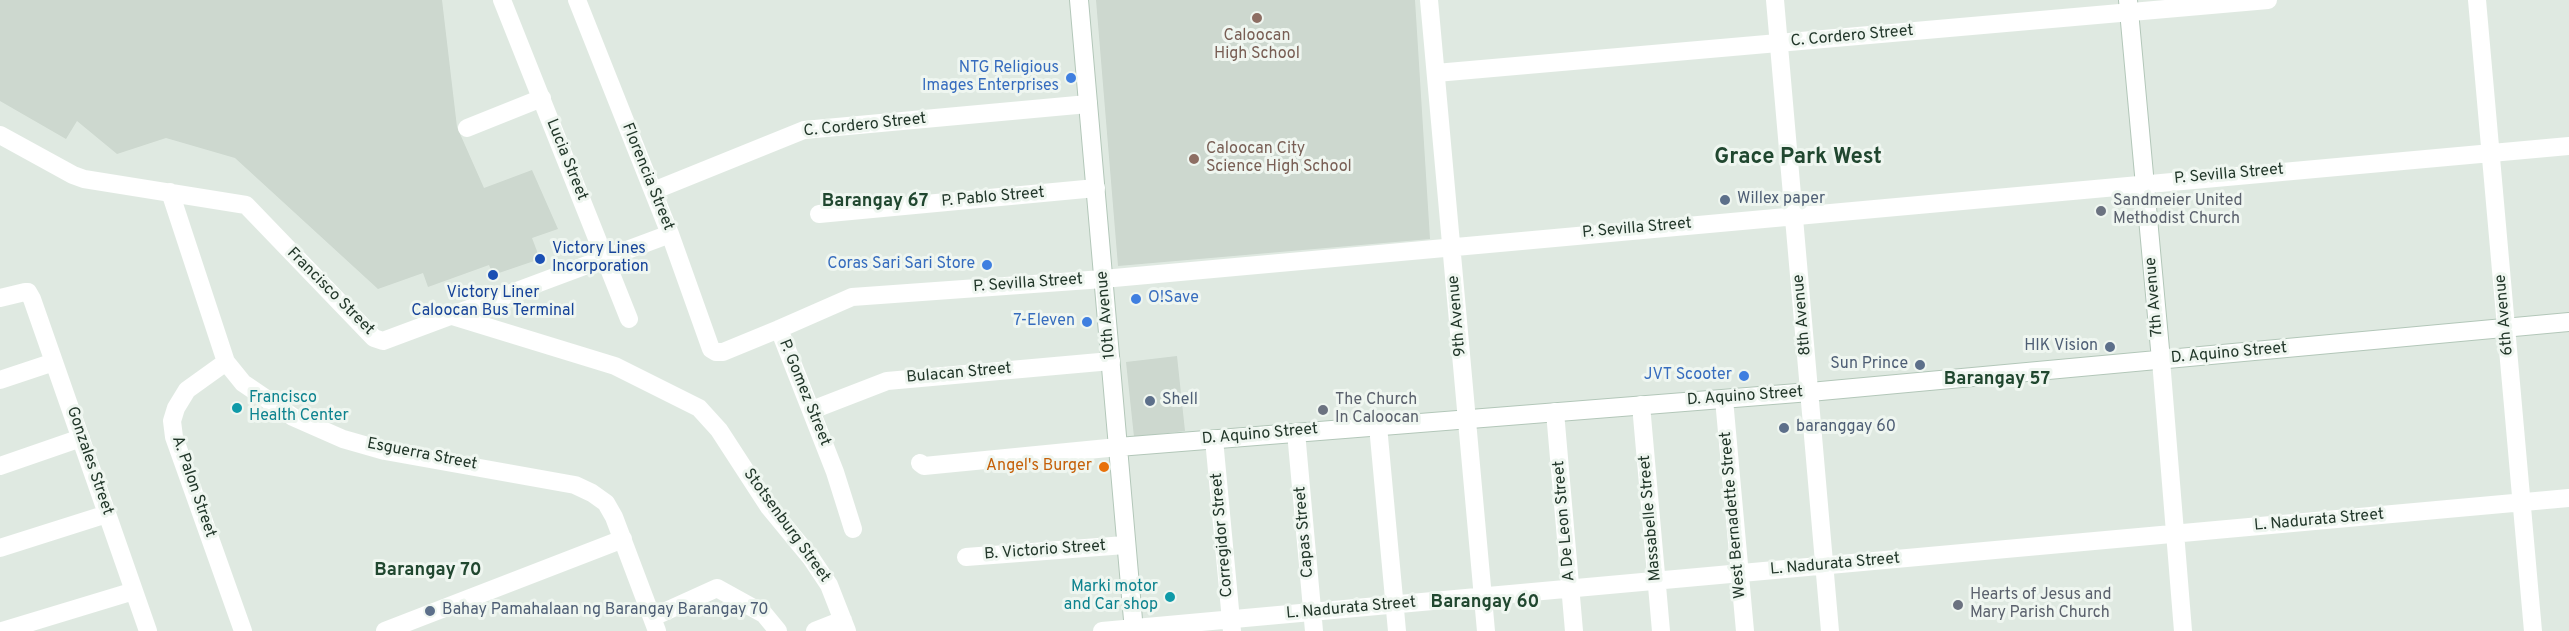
<!DOCTYPE html>
<style>
body{margin:0}
canvas{display:block;background:#dfe9e1}
</style>
<canvas width="2569" height="631"></canvas>
<script>
const g = document.querySelector('canvas').getContext('2d');
g.lineJoin = 'round';
function paint(path, color) {
  g.fillStyle = color;
  g.fill(path, 'evenodd');
}
function poly(rows) {
  const path = new Path2D();
  for (const r of rows) {
    path.moveTo(r[0], r[1]);
    for (let i = 2; i < r.length; i += 2) path.lineTo(r[i], r[i + 1]);
  }
  return path;
}
function stroke(path, color, width, dash) {
  g.strokeStyle = color;
  g.lineWidth = width;
  g.lineCap = dash ? 'butt' : 'round';
  g.setLineDash(dash || []);
  g.stroke(path);
}
function drawText(font, color, halo, rows, align = 'center') {
  g.font = font + ' Overpass,sans-serif';
  g.lineWidth = 6;
  g.setLineDash([]);
  g.textBaseline = 'middle';
  g.strokeStyle = halo;
  g.fillStyle = color;
  for (const [text, x, y, turn = 0] of rows) {
    g.save();
    g.translate(x, y);
    g.rotate((+turn || 0) * Math.PI / 180);
    g.textAlign = isNaN(turn) ? turn : align;
    if (halo) g.strokeText(text, 0, 0);
    g.fillText(text, 0, 0);
    g.restore();
  }
}
paint(poly([
 [0,0,442,0,457,127,484,188,532,170,558,229,532,238,540,259,493,275,489,265,428,287,423,273,378,289,235,158,166,138,117,154,77,121,66,139,0,101],
 [1096,0,1415,0,1430,239,1118,266],
 [1177,356,1185,431,1134,437,1126,362]
]), '#cdd8cf');
const secondary = poly([
 [1079,0,1134,631],
 [2128,0,2161,360],
 [1118,447,1810,392,2569,322]
]);
stroke(secondary, '#b3c7b9', 20);
stroke(poly([
 [502,0,629,319],
 [577,0,670,234,711,349,716,352,723,352,779,329,852,297,1103,279,2569,146],
 [1429,0,1486,631],
 [1775,0,1830,631],
 [2477,0,2533,631],
 [1436,73,2268,0],
 [467,128,542,98],
 [0,135,73,175,84,179,246,205,374,338,383,341,670,234],
 [653,191,804,130,1088,104],
 [170,192,226,362,243,383,293,417,343,439,385,451,575,485,592,493,606,503,614,517,657,631],
 [819,214,1096,188],
 [0,298,25,292,28,292,32,299,148,631],
 [452,316,615,366,699,408,719,430,769,507,811,558,829,585,847,631],
 [779,329,835,472,853,529],
 [2161,360,2183,631],
 [226,362,187,390,176,408,172,421,174,437,243,631],
 [0,380,54,362],
 [1724,399,1745,631],
 [1641,405,1661,631],
 [812,410,887,381,1111,361],
 [1555,412,1574,631],
 [1378,426,1397,631],
 [1296,432,1314,631],
 [1214,439,1232,631],
 [920,463,924,466,1118,447],
 [0,466,81,438],
 [0,548,107,514],
 [966,557,1125,545],
 [653,617,717,588,764,614,778,631],
 [2,631,134,591],
 [385,631,623,539],
 [815,631,843,620],
 [1102,631,2569,498]
]), '#fff', 18);
stroke(secondary, '#fff', 18);
for (const [x, y, r, color] of [
 [1257,18,6,"#8d6e63"],
 [1071,78,6,"#3f7fe0"],
 [1194,159,6,"#8d6e63"],
 [1725,200,6,"#5c6f8a"],
 [2101,211,6,"#6b7280"],
 [540,259,6,"#1a4fb4"],
 [987,265,6,"#3f7fe0"],
 [493,275,6,"#1a4fb4"],
 [1136,299,6,"#3f7fe0"],
 [1087,322,6,"#3f7fe0"],
 [2110,347,6,"#5c6f8a"],
 [1920,365,6,"#5c6f8a"],
 [1744,376,6,"#3f7fe0"],
 [1150,401,6,"#5c6f8a"],
 [237,408,6,"#0f9aa8"],
 [1323,410,6,"#6b7280"],
 [1784,428,6,"#5c6f8a"],
 [1104,467,6,"#e8710a"],
 [1170,597,6,"#0f9aa8"],
 [1958,605,6,"#6b7280"],
 [430,611,6,"#5c6f8a"]
]) {
  const dot = new Path2D();
  dot.arc(x, y, r, 0, 2 * Math.PI);
  g.fillStyle = color;
  g.fill(dot);
  stroke(dot, '#eff6f0', 2);
}
drawText('16px', '#785e54', '#eff6f0', [
 ["Caloocan",1257,37],
 ["High School",1257,55],
 ["Caloocan City",1206,150,"left"],
 ["Science High School",1206,168,"left"]
]);
drawText('16px', '#22372a', '#eff6f0', [
 ["C. Cordero Street",1852,37,-5],
 ["C. Cordero Street",865,126,-6],
 ["Lucia Street",566,160,68],
 ["P. Sevilla Street",2229,175,-5],
 ["Florencia Street",647,177,68],
 ["P. Pablo Street",993,198,-5],
 ["P. Sevilla Street",1637,229,-5],
 ["P. Sevilla Street",1028,284,-4],
 ["Francisco Street",330,292,45],
 ["7th Avenue",2155,297,-95],
 ["10th Avenue",1107,315,-95],
 ["8th Avenue",1803,315,-95],
 ["6th Avenue",2505,315,-95],
 ["9th Avenue",1458,316,-95],
 ["D. Aquino Street",2229,354,-5],
 ["Bulacan Street",959,374,-5],
 ["P. Gomez Street",804,393,68],
 ["D. Aquino Street",1745,397,-4],
 ["D. Aquino Street",1260,435,-5],
 ["Esguerra Street",422,455,11],
 ["Gonzales Street",89,461,71],
 ["A. Palon Street",193,487,71],
 ["West Bernadette Street",1734,515,-95],
 ["Massabelle Street",1651,518,-95],
 ["A De Leon Street",1565,521,-95],
 ["L. Nadurata Street",2319,521,-5],
 ["Stotsenburg Street",786,526,54],
 ["Capas Street",1305,532,-95],
 ["Corregidor Street",1223,535,-95],
 ["B. Victorio Street",1045,551,-4],
 ["L. Nadurata Street",1835,565,-5],
 ["L. Nadurata Street",1351,609,-5]
]);
drawText('16px', '#366cbe', '#eff6f0', [
 ["NTG Religious",1059,69],
 ["Images Enterprises",1059,87],
 ["Coras Sari Sari Store",975,265],
 ["O!Save",1148,299,"left"],
 ["7-Eleven",1075,322],
 ["JVT Scooter",1732,376]
], 'right');
drawText('16px', '#4e5e75', '#eff6f0', [
 ["Willex paper",1737,200],
 ["HIK Vision",2098,347,"right"],
 ["Sun Prince",1908,365,"right"],
 ["Shell",1162,401],
 ["baranggay 60",1796,428],
 ["Bahay Pamahalaan ng Barangay Barangay 70",442,611]
], 'left');
drawText('16px', '#5b616d', '#eff6f0', [
 ["Sandmeier United",2113,202],
 ["Methodist Church",2113,220],
 ["The Church",1335,401],
 ["In Caloocan",1335,419],
 ["Hearts of Jesus and",1970,596],
 ["Mary Parish Church",1970,614]
], 'left');
drawText('16px', '#164399', '#eff6f0', [
 ["Victory Lines",552,250],
 ["Incorporation",552,268],
 ["Victory Liner",493,294,"center"],
 ["Caloocan Bus Terminal",493,312,"center"]
], 'left');
drawText('16px', '#0d838f', '#eff6f0', [
 ["Francisco",249,399],
 ["Health Center",249,417],
 ["Marki motor",1158,588,"right"],
 ["and Car shop",1158,606,"right"]
], 'left');
drawText('16px', '#c56008', '#eff6f0', [
 ["Angel's Burger",1092,467]
], 'right');
drawText('bold 18px', '#20472f', '#eff6f0', [
 ["Barangay 67",875,202],
 ["Barangay 57",1997,380],
 ["Barangay 70",428,571],
 ["Barangay 60",1485,603]
]);
drawText('bold 22px', '#20472f', '#eff6f0', [
 ["Grace Park West",1798,159]
]);
</script>
